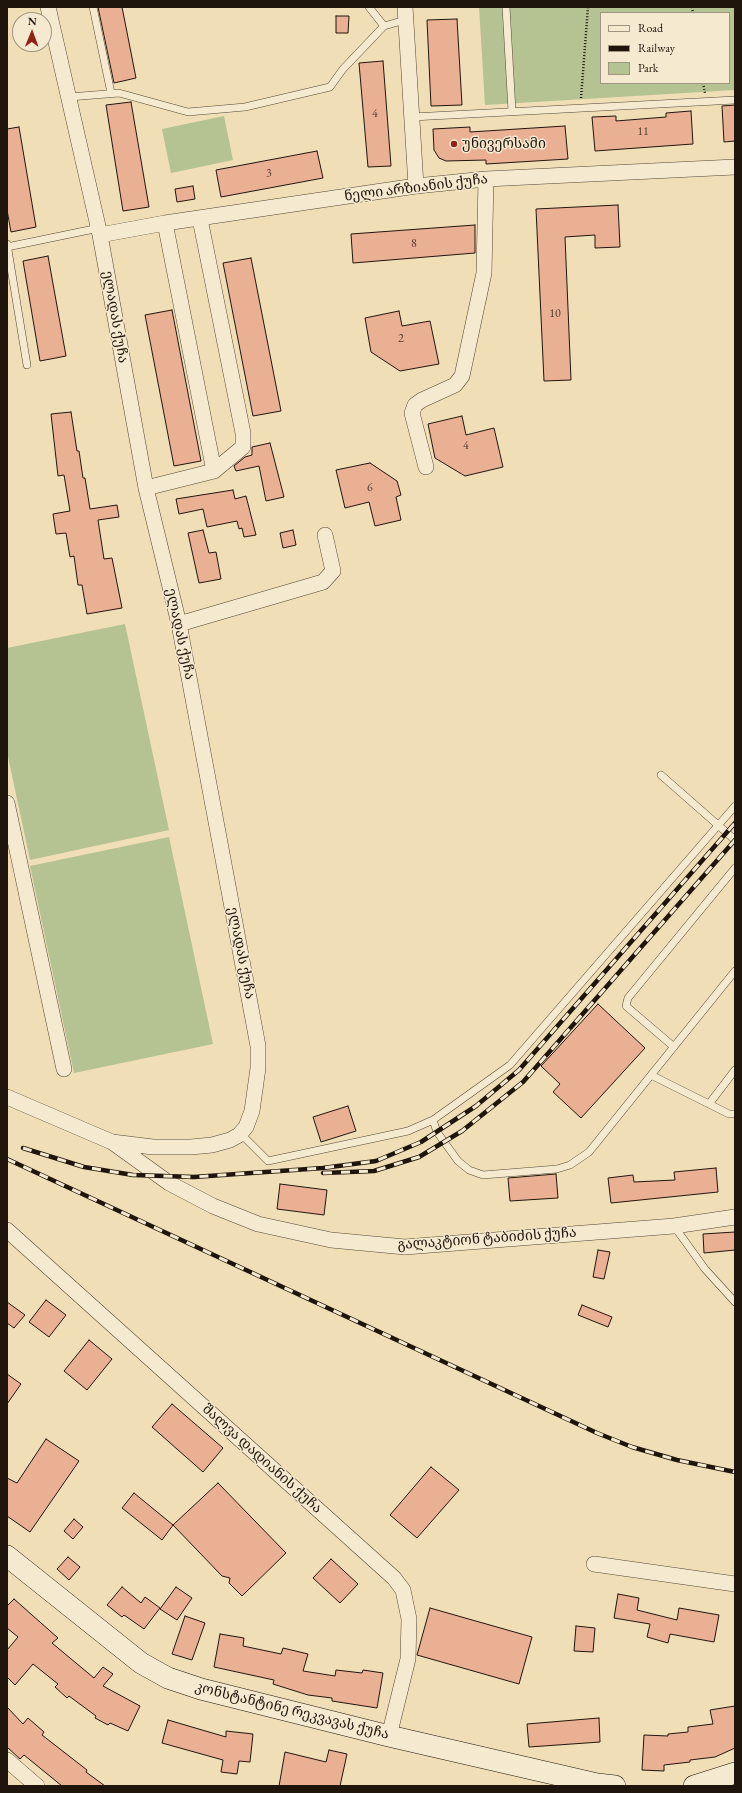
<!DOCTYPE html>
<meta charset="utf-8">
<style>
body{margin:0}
#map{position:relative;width:742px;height:1793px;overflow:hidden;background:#f0deb6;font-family:"EB Garamond",serif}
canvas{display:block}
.frame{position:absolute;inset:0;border:8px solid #20150c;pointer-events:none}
.legend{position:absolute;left:600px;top:12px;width:130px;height:72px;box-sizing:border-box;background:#f5ead0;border:1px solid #a09582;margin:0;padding:5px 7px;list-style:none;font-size:12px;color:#20150c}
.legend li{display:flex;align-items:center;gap:8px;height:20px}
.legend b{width:20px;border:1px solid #a09582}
.north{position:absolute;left:12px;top:12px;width:40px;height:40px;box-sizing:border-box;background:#f5ead0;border:1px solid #a09582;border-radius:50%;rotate:1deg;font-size:11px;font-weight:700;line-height:16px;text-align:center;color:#20150c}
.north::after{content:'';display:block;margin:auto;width:14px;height:18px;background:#8f2418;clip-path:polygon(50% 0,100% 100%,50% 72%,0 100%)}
</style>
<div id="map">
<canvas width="742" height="1793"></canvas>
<div class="frame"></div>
<ul class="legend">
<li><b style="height:5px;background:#f5ead0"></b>Road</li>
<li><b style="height:5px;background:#20150c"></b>Railway</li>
<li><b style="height:11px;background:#b5c291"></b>Park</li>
</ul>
<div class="north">N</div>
</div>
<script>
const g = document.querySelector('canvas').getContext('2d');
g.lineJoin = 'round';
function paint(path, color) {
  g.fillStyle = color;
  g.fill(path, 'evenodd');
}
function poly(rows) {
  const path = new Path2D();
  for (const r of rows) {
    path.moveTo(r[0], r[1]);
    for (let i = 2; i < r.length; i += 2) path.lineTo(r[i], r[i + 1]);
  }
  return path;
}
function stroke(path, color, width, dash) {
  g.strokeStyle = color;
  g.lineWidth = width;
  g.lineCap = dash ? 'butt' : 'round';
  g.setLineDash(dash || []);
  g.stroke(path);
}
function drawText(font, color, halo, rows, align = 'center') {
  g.font = font + ' "EB Garamond","Noto Serif Georgian",serif';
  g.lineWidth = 3;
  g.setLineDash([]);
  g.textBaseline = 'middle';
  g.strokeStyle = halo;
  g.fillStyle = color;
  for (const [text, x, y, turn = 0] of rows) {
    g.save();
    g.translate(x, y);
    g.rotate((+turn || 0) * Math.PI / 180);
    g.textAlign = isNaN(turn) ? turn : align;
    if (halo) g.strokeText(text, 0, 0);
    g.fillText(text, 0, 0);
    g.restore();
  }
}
paint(poly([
 [479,7,735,7,735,90,485,105],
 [601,13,729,13,729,83,601,83],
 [224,116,233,160,171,173,162,129],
 [125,624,169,830,30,860,7,752,7,648],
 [169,837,213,1044,74,1073,30,866]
]), '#b5c291');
const building = poly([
 [98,7,122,7,136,78,114,83,98,7],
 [336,16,349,16,348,33,336,33,336,16],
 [457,19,462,105,431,106,427,20,457,19],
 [383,61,391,166,368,167,359,63,383,61],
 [131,102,149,207,123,211,106,105,131,102],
 [735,105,735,141,724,142,722,106,735,105],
 [691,111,693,144,595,151,592,117,616,116,616,121,666,117,666,113,691,111],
 [565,126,568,159,486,164,486,160,446,161,439,158,434,150,433,129,470,127,470,132,565,126],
 [19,127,36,227,11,232,7,210,7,129,19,127],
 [317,151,323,178,221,197,216,170,317,151],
 [193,186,195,199,177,202,175,189,193,186],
 [618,205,620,247,595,248,595,235,565,237,571,380,544,381,536,209,618,205],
 [475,225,475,253,353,263,351,234,475,225],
 [48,256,66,356,40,361,23,261,48,256],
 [251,258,281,411,253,416,223,263,251,258],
 [172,310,201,461,174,466,145,315,172,310],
 [399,311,402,326,430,321,439,364,400,371,371,352,365,318,399,311],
 [71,412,77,451,79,451,83,478,85,478,90,509,117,505,119,517,98,520,104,559,112,558,122,608,87,614,82,585,78,585,74,556,70,557,66,533,56,534,53,514,70,511,64,475,58,476,51,414,71,412],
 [462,416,466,435,494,428,503,467,465,476,435,458,428,424,462,416],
 [270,443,284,497,266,501,259,466,236,471,234,466,245,457,252,455,252,447,270,443],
 [370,463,397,481,401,495,396,497,401,520,375,526,369,502,345,508,336,470,370,463],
 [233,490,235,499,246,496,256,535,244,537,242,528,239,529,237,521,207,527,203,509,179,514,176,499,233,490],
 [203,530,209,553,216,552,221,579,199,583,188,533,203,530],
 [293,530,296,545,283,548,280,533,293,530],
 [598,1004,645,1048,581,1118,553,1092,560,1084,541,1066,598,1004],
 [348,1106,356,1131,321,1142,313,1117,348,1106],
 [716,1168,718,1192,611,1203,608,1178,633,1175,634,1182,675,1180,674,1172,716,1168],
 [556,1174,558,1198,510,1201,508,1178,556,1174],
 [280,1184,327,1190,324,1215,277,1209,280,1184],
 [735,1232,735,1250,704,1253,703,1234,735,1232],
 [598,1250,610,1252,604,1279,593,1277,598,1250],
 [46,1300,66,1315,49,1337,29,1322,46,1300],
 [7,1302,25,1315,14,1328,7,1323,7,1302],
 [582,1305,612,1317,608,1327,578,1315,582,1305],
 [89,1340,112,1359,87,1390,64,1371,89,1340],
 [7,1374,21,1384,7,1404,7,1374],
 [172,1404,223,1448,203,1472,152,1427,172,1404],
 [46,1439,79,1461,30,1532,7,1516,7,1478,17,1483,46,1439],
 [431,1467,459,1490,417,1538,390,1515,431,1467],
 [218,1483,286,1553,242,1596,229,1583,230,1578,222,1576,173,1525,218,1483],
 [134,1493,173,1525,162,1540,122,1508,134,1493],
 [74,1519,83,1527,73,1539,64,1531,74,1519],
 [68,1557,80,1567,69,1580,57,1569,68,1557],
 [331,1559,358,1584,340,1603,313,1578,331,1559],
 [122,1587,141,1603,145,1597,160,1608,144,1629,124,1615,122,1617,107,1605,122,1587],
 [176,1587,192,1598,177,1620,160,1609,176,1587],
 [618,1594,639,1598,637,1610,677,1620,679,1608,719,1615,714,1642,670,1634,668,1643,647,1637,650,1624,614,1618,618,1594],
 [14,1599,58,1638,52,1643,94,1678,103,1667,113,1674,103,1686,140,1706,128,1731,110,1723,108,1725,95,1718,96,1716,69,1696,67,1698,55,1687,58,1684,33,1664,15,1685,7,1677,7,1650,18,1637,7,1628,7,1606,14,1599],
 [430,1608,532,1637,519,1684,417,1655,430,1608],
 [185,1616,205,1623,192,1660,172,1654,185,1616],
 [576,1626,595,1628,593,1652,574,1651,576,1626],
 [220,1634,244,1638,243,1646,281,1654,283,1648,308,1654,303,1671,335,1676,336,1670,362,1673,363,1670,383,1673,377,1708,332,1701,332,1698,308,1695,273,1684,274,1680,214,1667,220,1634],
 [735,1706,735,1748,715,1757,690,1760,690,1762,664,1765,664,1771,642,1770,644,1735,668,1736,668,1734,688,1732,688,1727,713,1724,710,1710,735,1706],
 [7,1707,23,1724,28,1718,44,1732,42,1735,87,1770,86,1772,105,1786,62,1786,24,1755,20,1759,7,1747,7,1707],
 [599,1718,600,1742,529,1747,527,1724,599,1718],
 [168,1720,226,1737,226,1731,253,1734,250,1762,239,1761,237,1774,221,1772,223,1760,162,1743,168,1720],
 [329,1750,347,1754,340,1786,279,1786,285,1752,326,1762,329,1750]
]);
paint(building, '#eab094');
stroke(building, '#20150c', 1);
const service = poly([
 [93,7,111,93],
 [369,7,384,26],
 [506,7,512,111],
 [69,97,119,93,188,112,245,107,330,87,343,69,384,26,405,20],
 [412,117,735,100],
 [7,244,27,365],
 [7,247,99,228],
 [661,775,735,840],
 [674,1047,626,1006,628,998,735,868],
 [651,1075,729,1114,735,1114],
 [709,1104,735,1070],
 [433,1120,437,1132,458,1161,469,1170,483,1175,557,1169,570,1165,589,1152,735,971],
 [239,1135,245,1138,268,1161,408,1131,433,1120,510,1065,735,806],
 [674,1226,705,1269,735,1302]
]);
const minor = poly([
 [48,7,100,235,146,488,179,624,258,1046,258,1068,252,1111,246,1127,239,1135,230,1140,212,1145,191,1147,153,1147,112,1142],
 [405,7,416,186],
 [165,223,214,471],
 [100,235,165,223,416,186,486,179,735,167],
 [426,467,412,413,415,405,422,400,455,385,462,376,484,273,486,179],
 [146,488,214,471,243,447,243,433,200,219],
 [179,624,323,582,333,571,325,535],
 [7,803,64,1069],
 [7,1097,112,1142,169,1183,213,1206,258,1224,331,1240,405,1247,674,1226,735,1217],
 [7,1230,394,1578,403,1590,409,1619,408,1659,389,1736],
 [594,1564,735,1584],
 [7,1760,37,1786]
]);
const secondary = poly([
 [7,1556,141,1663,168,1678,201,1689,389,1736,597,1784,615,1786],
 [694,1786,735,1773]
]);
stroke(service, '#544736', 8);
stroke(minor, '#544736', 16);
stroke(secondary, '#20150c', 22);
stroke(poly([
 [692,7,693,13],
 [703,83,705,93],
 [581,98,588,7]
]), '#20150c', 2.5, [1, 2]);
stroke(service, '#f5ead0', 7);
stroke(minor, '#f5ead0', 15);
stroke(secondary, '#f5ead0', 21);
const rail = poly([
 [23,1148,84,1167,133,1175,194,1177,323,1168,376,1161,421,1142,476,1106,519,1070,735,823],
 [7,1159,597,1433,632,1447,677,1460,735,1472],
 [323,1173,374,1171,419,1157,462,1131,523,1082,735,840]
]);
stroke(rail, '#20150c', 4.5);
stroke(rail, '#f5ead0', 3, [9]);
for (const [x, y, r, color] of [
 [454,144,4,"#8f2418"]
]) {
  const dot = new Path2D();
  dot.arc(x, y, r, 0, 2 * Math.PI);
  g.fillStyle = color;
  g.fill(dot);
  stroke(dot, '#f5ead0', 1.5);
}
drawText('12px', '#523c2e', null, [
 ["4",375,114],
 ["11",643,132],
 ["3",269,174],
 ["8",414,244],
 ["10",555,314],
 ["2",401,339],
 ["4",466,446],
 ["6",370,488]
]);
drawText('14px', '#20150c', '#f5ead0', [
 ["უნივერსამი",462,144]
], 'left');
drawText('14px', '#20150c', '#f5ead0', [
 ["ნელი არზიანის ქუჩა",416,188,-7],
 ["ელადას ქუჩა",115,317,80],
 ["ელადას ქუჩა",180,634,78],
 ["ელადას ქუჩა",241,953,79],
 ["გალაკტიონ ტაბიძის ქუჩა",487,1239,-4],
 ["შალვა დადიანის ქუჩა",262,1459,42],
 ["კონსტანტინე რეკვავას ქუჩა",292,1711,14]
]);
</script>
